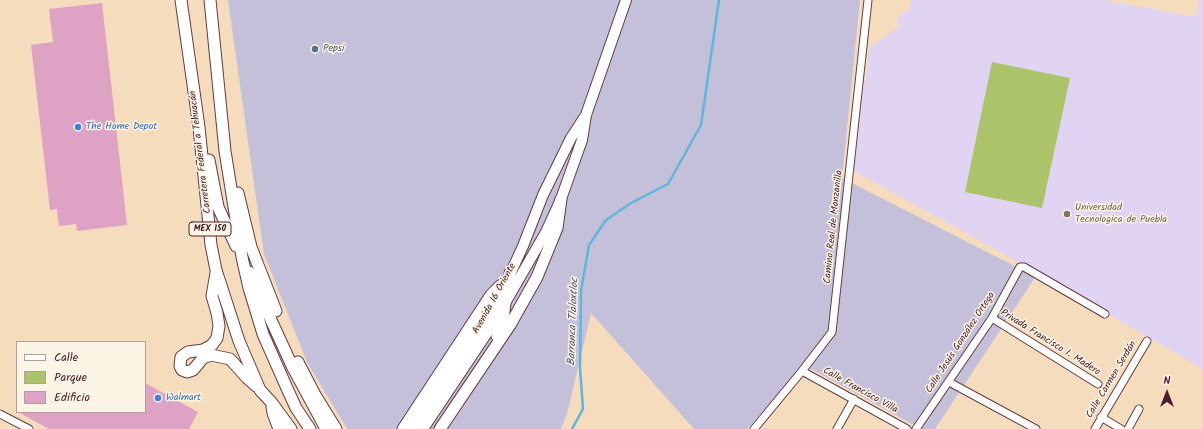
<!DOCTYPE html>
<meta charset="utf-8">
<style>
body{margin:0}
#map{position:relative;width:1203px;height:429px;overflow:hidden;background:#f4dcbd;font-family:Kalam,sans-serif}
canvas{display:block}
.legend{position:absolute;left:16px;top:341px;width:130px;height:72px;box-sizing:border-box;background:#fcf5e5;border:1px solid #b59f9b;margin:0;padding:5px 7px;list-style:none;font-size:12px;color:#4a1f2b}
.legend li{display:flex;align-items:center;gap:8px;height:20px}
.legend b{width:20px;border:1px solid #b59f9b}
.north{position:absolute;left:1147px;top:373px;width:40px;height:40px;-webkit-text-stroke:3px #fcf5e5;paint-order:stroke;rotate:0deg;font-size:11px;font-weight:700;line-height:16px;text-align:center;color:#4a1f2b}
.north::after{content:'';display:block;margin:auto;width:14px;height:18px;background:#4a1f2b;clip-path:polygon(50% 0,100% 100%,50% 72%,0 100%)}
</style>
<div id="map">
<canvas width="1203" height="429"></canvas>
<ul class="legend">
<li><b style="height:5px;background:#fff"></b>Calle</li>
<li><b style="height:11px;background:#abc46a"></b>Parque</li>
<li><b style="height:11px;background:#dea2c5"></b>Edificio</li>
</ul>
<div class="north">N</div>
</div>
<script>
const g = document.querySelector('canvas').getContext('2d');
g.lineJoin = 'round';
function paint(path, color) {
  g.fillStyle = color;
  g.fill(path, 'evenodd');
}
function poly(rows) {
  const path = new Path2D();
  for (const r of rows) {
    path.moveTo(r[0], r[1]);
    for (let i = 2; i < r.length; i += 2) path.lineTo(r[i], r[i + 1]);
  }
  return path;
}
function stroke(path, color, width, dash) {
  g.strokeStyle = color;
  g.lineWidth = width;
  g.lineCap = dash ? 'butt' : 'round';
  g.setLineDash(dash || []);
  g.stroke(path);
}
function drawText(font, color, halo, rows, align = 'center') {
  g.font = font + ' Kalam,sans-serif';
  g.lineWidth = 3;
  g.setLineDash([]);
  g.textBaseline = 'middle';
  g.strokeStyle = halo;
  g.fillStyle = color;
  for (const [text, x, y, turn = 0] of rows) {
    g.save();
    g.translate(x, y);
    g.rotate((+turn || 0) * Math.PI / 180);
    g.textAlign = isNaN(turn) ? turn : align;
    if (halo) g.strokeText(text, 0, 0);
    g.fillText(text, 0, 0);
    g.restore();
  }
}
paint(poly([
 [911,0,1104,0,1195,17,1199,0,1203,0,1203,369,1009,257,852,170,870,47,899,27,897,19,905,11,909,12]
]), '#e1d4f3');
paint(poly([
 [228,0,860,0,842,178,1032,275,1034,279,935,429,921,429,804,365,747,429,694,429,591,313,567,414,561,429,347,429,307,362,264,254]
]), '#c5c0da');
paint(poly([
 [992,62,1070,78,1042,208,965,192]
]), '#abc46a');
stroke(poly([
 [572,429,583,409,580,368,581,291,589,245,606,220,631,203,668,184,701,125,719,0]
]), '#5fb5dc', 2.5);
paint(poly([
 [102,3,127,225,77,231,76,224,59,226,57,209,50,210,31,45,53,42,49,9],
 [145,383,198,412,189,429,49,429,18,412,145,412]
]), '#dea2c5');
const minor = poly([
 [992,318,1098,384],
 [802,371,907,429],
 [949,382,1036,429],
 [0,414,29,429],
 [1101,417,1121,429],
 [754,429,802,371,832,332,868,0],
 [837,429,854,399],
 [916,429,992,318,1020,267,1024,267,1105,314],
 [1095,429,1147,341],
 [1128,429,1139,409]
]);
const secondary = poly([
 [412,429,480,327,506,283,523,246,543,195,571,138,584,118],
 [423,429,493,324,546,232,561,199,582,140,586,115,626,0]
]);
const primary = poly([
 [181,0,199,127,211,245,216,270,239,341,260,390,272,403,291,429],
 [210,0,225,151,242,257,249,288,263,334,286,386,296,408,310,429],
 [209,160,218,207,236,246],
 [238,193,251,247,276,311],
 [249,272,293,368,326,429],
 [216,273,212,296,217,313,219,326,217,338,212,345,203,350,188,352,181,357,180,366,182,370,187,372,193,370,203,358,211,355,230,359,247,378,256,386],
 [497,336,503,321,505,303,510,273],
 [298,362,315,395,336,429],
 [272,407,273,413,279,429],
 [403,429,491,295,500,286,506,283],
 [440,429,510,325,537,277,557,228,561,199]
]);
stroke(minor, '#643b41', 9);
stroke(secondary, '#643b41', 12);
stroke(primary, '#643b41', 13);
stroke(minor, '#fff', 7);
stroke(secondary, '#fff', 10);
stroke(primary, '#fff', 11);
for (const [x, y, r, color] of [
 [315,49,4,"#5c6f8a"],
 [78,127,4,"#3f7fe0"],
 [1067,214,4,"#8d6e63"],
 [158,398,4,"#3f7fe0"]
]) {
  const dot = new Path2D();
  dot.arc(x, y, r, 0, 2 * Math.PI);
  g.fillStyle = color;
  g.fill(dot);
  stroke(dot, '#fcf5e5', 1.5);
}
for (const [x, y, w] of [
 [210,229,42]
]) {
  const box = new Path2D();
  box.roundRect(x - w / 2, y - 7, w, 14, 3);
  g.fillStyle = '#fcf5e5';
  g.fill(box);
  stroke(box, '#4a1f2b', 1);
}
drawText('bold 9px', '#4a1f2b', null, [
 ["MEX 150",210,229]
]);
drawText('10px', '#4e5e75', '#fcf5e5', [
 ["Pepsi",323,49]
], 'left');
drawText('10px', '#366cbe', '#fcf5e5', [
 ["The Home Depot",86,127],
 ["Walmart",166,398]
], 'left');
drawText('10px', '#4a1f2b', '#fcf5e5', [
 ["Carretera Federal a Tehuacán",201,152,-97],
 ["Camino Real de Manzanilla",834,227,-84],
 ["Avenida 16 Oriente",495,299,-61],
 ["Calle Jesús González Ortega",961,343,-57],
 ["Privada Francisco I. Madero",1050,343,32],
 ["Calle Carmen Serdán",1112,380,-59],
 ["Calle Francisco Villa",860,391,29]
]);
drawText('10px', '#785e54', '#fcf5e5', [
 ["Universidad",1075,208],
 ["Tecnologica de Puebla",1075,220]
], 'left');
drawText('italic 11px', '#515469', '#fcf5e5', [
 ["Barranca Tlaloxtloc",574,322,-88]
]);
</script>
